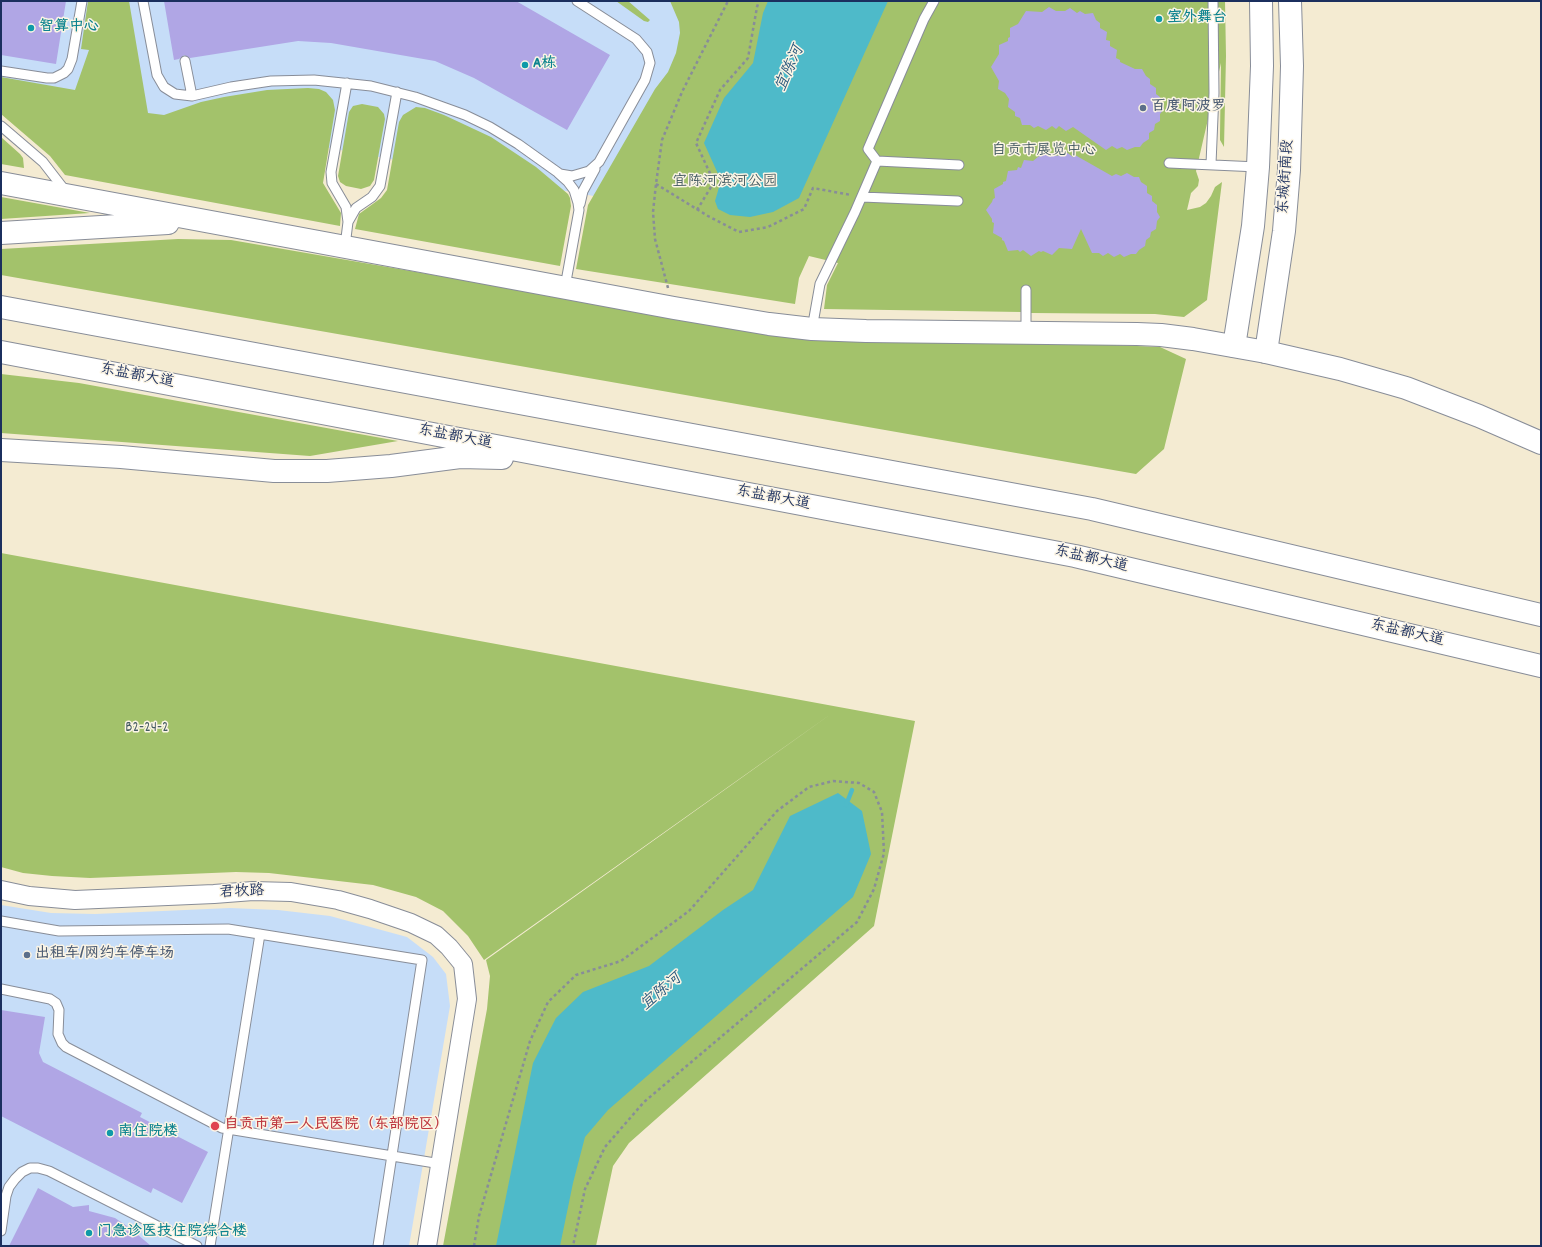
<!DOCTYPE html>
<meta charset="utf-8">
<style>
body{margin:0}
#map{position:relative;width:1542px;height:1247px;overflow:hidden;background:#f4ebd2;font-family:Dekko,sans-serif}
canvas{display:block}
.frame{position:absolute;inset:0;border:2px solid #1b2f5e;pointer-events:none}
</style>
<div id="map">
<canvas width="1542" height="1247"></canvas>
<div class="frame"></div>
</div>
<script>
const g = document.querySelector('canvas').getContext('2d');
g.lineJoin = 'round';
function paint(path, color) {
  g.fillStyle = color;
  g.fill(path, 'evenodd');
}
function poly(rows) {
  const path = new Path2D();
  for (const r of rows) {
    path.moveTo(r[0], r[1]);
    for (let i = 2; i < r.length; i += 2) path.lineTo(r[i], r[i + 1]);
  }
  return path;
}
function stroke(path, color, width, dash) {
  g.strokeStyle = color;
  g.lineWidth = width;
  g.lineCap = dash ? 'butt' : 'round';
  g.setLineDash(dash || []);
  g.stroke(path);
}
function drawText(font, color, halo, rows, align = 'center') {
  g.font = font + ' Dekko,"LXGW WenKai TC",sans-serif';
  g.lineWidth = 3;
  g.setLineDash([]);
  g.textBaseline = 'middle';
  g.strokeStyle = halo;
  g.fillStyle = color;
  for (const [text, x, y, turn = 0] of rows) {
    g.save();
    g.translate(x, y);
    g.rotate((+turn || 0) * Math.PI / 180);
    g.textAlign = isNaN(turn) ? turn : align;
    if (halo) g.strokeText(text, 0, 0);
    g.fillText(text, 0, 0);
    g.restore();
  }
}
paint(poly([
 [1,1,709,1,599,197,71,101,1,90],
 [1,905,51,913,95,914,230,908,278,910,330,916,407,937,433,957,446,974,450,1006,409,1246,1,1246]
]), '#c6ddf8');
paint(poly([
 [88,1,129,1,148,113,164,115,201,102,224,97,267,90,308,88,319,89,326,92,333,100,335,110,323,183,341,213,340,226,65,175,50,156,1,114,1,77,75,90,89,50,81,49],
 [616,1,628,1,650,20,648,22,644,21],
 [670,1,1225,1,1226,56,1224,147,1220,140,1220,135,1221,63,1196,171,1199,180,1198,186,1191,193,1187,210,1200,207,1206,203,1211,196,1215,187,1222,182,1207,300,1184,317,1155,314,1031,313,1031,305,1022,303,1021,312,824,309,827,285,838,263,809,256,799,278,795,304,576,269,588,205,655,89,668,72,676,53,680,33,679,22],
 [362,104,378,107,384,114,385,119,374,180,370,186,361,189,346,186,340,182,338,176,349,112,353,106],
 [416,107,425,108,444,115,491,137,536,167,568,194,570,198,571,206,560,266,355,229,359,214,381,198,387,190,399,122,403,115],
 [1,137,20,154,23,158,24,168,1,164],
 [1,197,90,213,1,219],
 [178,239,231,240,747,329,1160,347,1186,359,1164,449,1136,474,1,275,1,249],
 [1,374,79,383,398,441,310,456,1,433],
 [1,553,915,721,874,926,629,1143,613,1166,596,1246,443,1246,487,1009,490,976,486,960,838,709,484,960,468,936,443,911,416,897,373,885,269,873,236,872,90,878,52,876,23,873,1,867]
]), '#a3c26b');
paint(poly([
 [768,1,888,1,799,198,773,212,750,217,730,215,718,209,715,201,720,184,719,176,704,143,724,98,753,63,763,13],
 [838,793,862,811,871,854,853,897,608,1110,585,1137,573,1183,560,1246,496,1246,533,1063,556,1018,583,992,649,966,723,910,753,890,790,816]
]), '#4ebac9');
stroke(poly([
 [846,805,852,790]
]), '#4ebac9', 4.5);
paint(poly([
 [1,1,66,1,56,64,1,55],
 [164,1,516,1,610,55,567,130,474,78,435,61,331,43,298,41,190,58,184,55,179,59,174,60],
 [1049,7,1056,11,1065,11,1070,8,1077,13,1080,11,1085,14,1093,13,1096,20,1100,23,1100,28,1107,32,1106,40,1110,41,1110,46,1117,50,1116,58,1120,60,1120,62,1135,69,1142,69,1146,76,1150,79,1150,84,1156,88,1156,94,1160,97,1161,104,1164,109,1160,114,1160,121,1155,124,1154,130,1149,133,1149,139,1143,143,1140,147,1135,147,1127,150,1122,147,1117,149,1112,146,1106,150,1073,127,1066,131,1059,126,1056,129,1052,126,1046,130,1038,126,1034,128,1030,125,1022,125,1020,118,1015,116,1015,112,1008,107,1009,99,1005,93,998,89,999,81,991,67,999,54,999,45,1008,41,1008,38,1010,37,1010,28,1018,24,1026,11,1042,12],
 [1065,151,1073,157,1075,155,1112,176,1116,174,1121,176,1127,173,1134,177,1139,177,1141,182,1147,186,1147,193,1152,196,1152,201,1157,205,1157,212,1160,217,1157,221,1156,229,1151,232,1150,237,1146,240,1145,246,1139,250,1136,254,1131,254,1124,257,1120,254,1114,257,1108,253,1103,256,1099,253,1092,253,1081,229,1072,249,1059,248,1052,255,1043,251,1041,252,1039,251,1031,256,1023,250,1020,252,1018,250,1008,251,1004,241,1002,240,1002,238,993,233,994,223,992,222,992,219,986,210,992,202,993,199,995,198,994,189,1003,184,1003,182,1006,181,1008,171,1017,170,1018,167,1021,168,1024,160,1033,161,1044,152,1052,156,1055,155,1057,156],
 [1,1010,45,1017,39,1053,43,1062,142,1113,140,1117,208,1152,182,1203,153,1188,151,1193,1,1116],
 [38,1188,73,1207,89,1205,89,1211,115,1218,130,1228,151,1246,9,1246]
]), '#b0a6e5');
const lane = poly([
 [143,1,157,75,164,87,175,94,192,96,231,87,271,81,314,80,371,86,415,97,465,115,490,127,518,144,560,174,572,176,589,171,599,162,645,80,650,63,647,52,636,39,577,1],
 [934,1,924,19,868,149,877,161,959,165],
 [185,61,192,96],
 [1,71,47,78,54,78,64,73,68,69,72,59,82,1],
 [347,83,331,172,332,183,346,207,348,222,356,208,372,197,380,186,397,92],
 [1,126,43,162,67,193],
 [1169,163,1258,167],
 [1211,164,1214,93,1213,1],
 [558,173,568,182,574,190,578,203,579,210,565,287],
 [862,197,958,201],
 [580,204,583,191,595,169],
 [345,246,348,222],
 [812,329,820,284,855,212,877,161],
 [1026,333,1026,290],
 [1,921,59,931,228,929,422,960,378,1246],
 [1,989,50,999,56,1003,59,1010,58,1034,62,1043,66,1047,222,1128,441,1164],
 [1,1231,6,1196,9,1187,15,1179,22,1172,30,1168,38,1168,49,1171,197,1246],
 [210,1246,260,934]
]);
const street = poly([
 [1,890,29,896,75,900,214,894,253,891,291,892,338,900,370,909,411,923,436,935,449,947,463,964,467,999,427,1246]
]);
const secondary = poly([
 [1234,346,1253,226,1258,167,1262,66,1261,1],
 [1266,352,1284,231,1289,170,1292,66,1290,1]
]);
const highway = poly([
 [1,183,674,308,769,324,812,329,866,331,1137,334,1161,335,1193,339,1266,352,1340,369,1406,388,1479,416,1541,443],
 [1,233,168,223],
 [1,307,1092,509,1541,615],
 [1,352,1075,556,1541,666],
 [1,450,121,457,274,471,327,471,391,466,460,457,502,458]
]);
stroke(lane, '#888d98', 11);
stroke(street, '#888d98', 20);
stroke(secondary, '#888d98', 24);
stroke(highway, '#888d98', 24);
stroke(poly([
 [656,184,708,216,739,232,768,227,804,209,813,188,851,195],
 [697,210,714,182,696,143,720,90,748,58,757,7,759,1],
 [668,288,655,239,653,212,656,184,662,140,682,92,728,1],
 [474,1246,479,1216,530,1041,548,1002,576,975,621,961,689,911,777,811,809,787,833,781,859,783,874,792,882,812,884,853,874,889,857,922,644,1102,605,1147,585,1189,573,1246]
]), '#888d98', 2.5, [3, 3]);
stroke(lane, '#fff', 9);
stroke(street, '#fff', 18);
stroke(secondary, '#fff', 22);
stroke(highway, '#fff', 22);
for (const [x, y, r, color] of [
 [1159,19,4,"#0f9aa8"],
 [31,28,4,"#0f9aa8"],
 [525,65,4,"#0f9aa8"],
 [1143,108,4,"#5c6f8a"],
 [27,955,4,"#5c6f8a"],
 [215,1126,5,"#e0444e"],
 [110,1133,4,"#0f9aa8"],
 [89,1233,4,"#0f9aa8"]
]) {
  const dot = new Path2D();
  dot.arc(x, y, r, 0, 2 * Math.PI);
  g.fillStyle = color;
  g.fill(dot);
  stroke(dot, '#fcf5e5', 1.5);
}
drawText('bold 15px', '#0d838f', '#fcf5e5', [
 ["室外舞台",1167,19],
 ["智算中心",39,28],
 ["A栋",533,65],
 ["南住院楼",118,1133],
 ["门急诊医技住院综合楼",97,1233]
], 'left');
drawText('bold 15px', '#4e5e75', '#fcf5e5', [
 ["百度阿波罗",1151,108],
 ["出租车/网约车停车场",35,955]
], 'left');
drawText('15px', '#445b62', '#fcf5e5', [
 ["自贡市展览中心",1044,152],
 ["宜陈河滨河公园",725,183],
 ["B2-24-2",147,729]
]);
drawText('15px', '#1b2f5e', '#fcf5e5', [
 ["东城街南段",1287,177,-86],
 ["东盐都大道",137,377,11],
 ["东盐都大道",455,438,11],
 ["东盐都大道",773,499,11],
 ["东盐都大道",1091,560,13],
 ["东盐都大道",1407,634,13],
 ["君牧路",242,893,-3]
]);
drawText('bold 15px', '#be3a42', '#fcf5e5', [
 ["自贡市第一人民医院（东部院区）",224,1126]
], 'left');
drawText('italic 16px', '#2a597e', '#fcf5e5', [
 ["宜陈河",791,69,-66],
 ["宜陈河",662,993,-40]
]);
</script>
